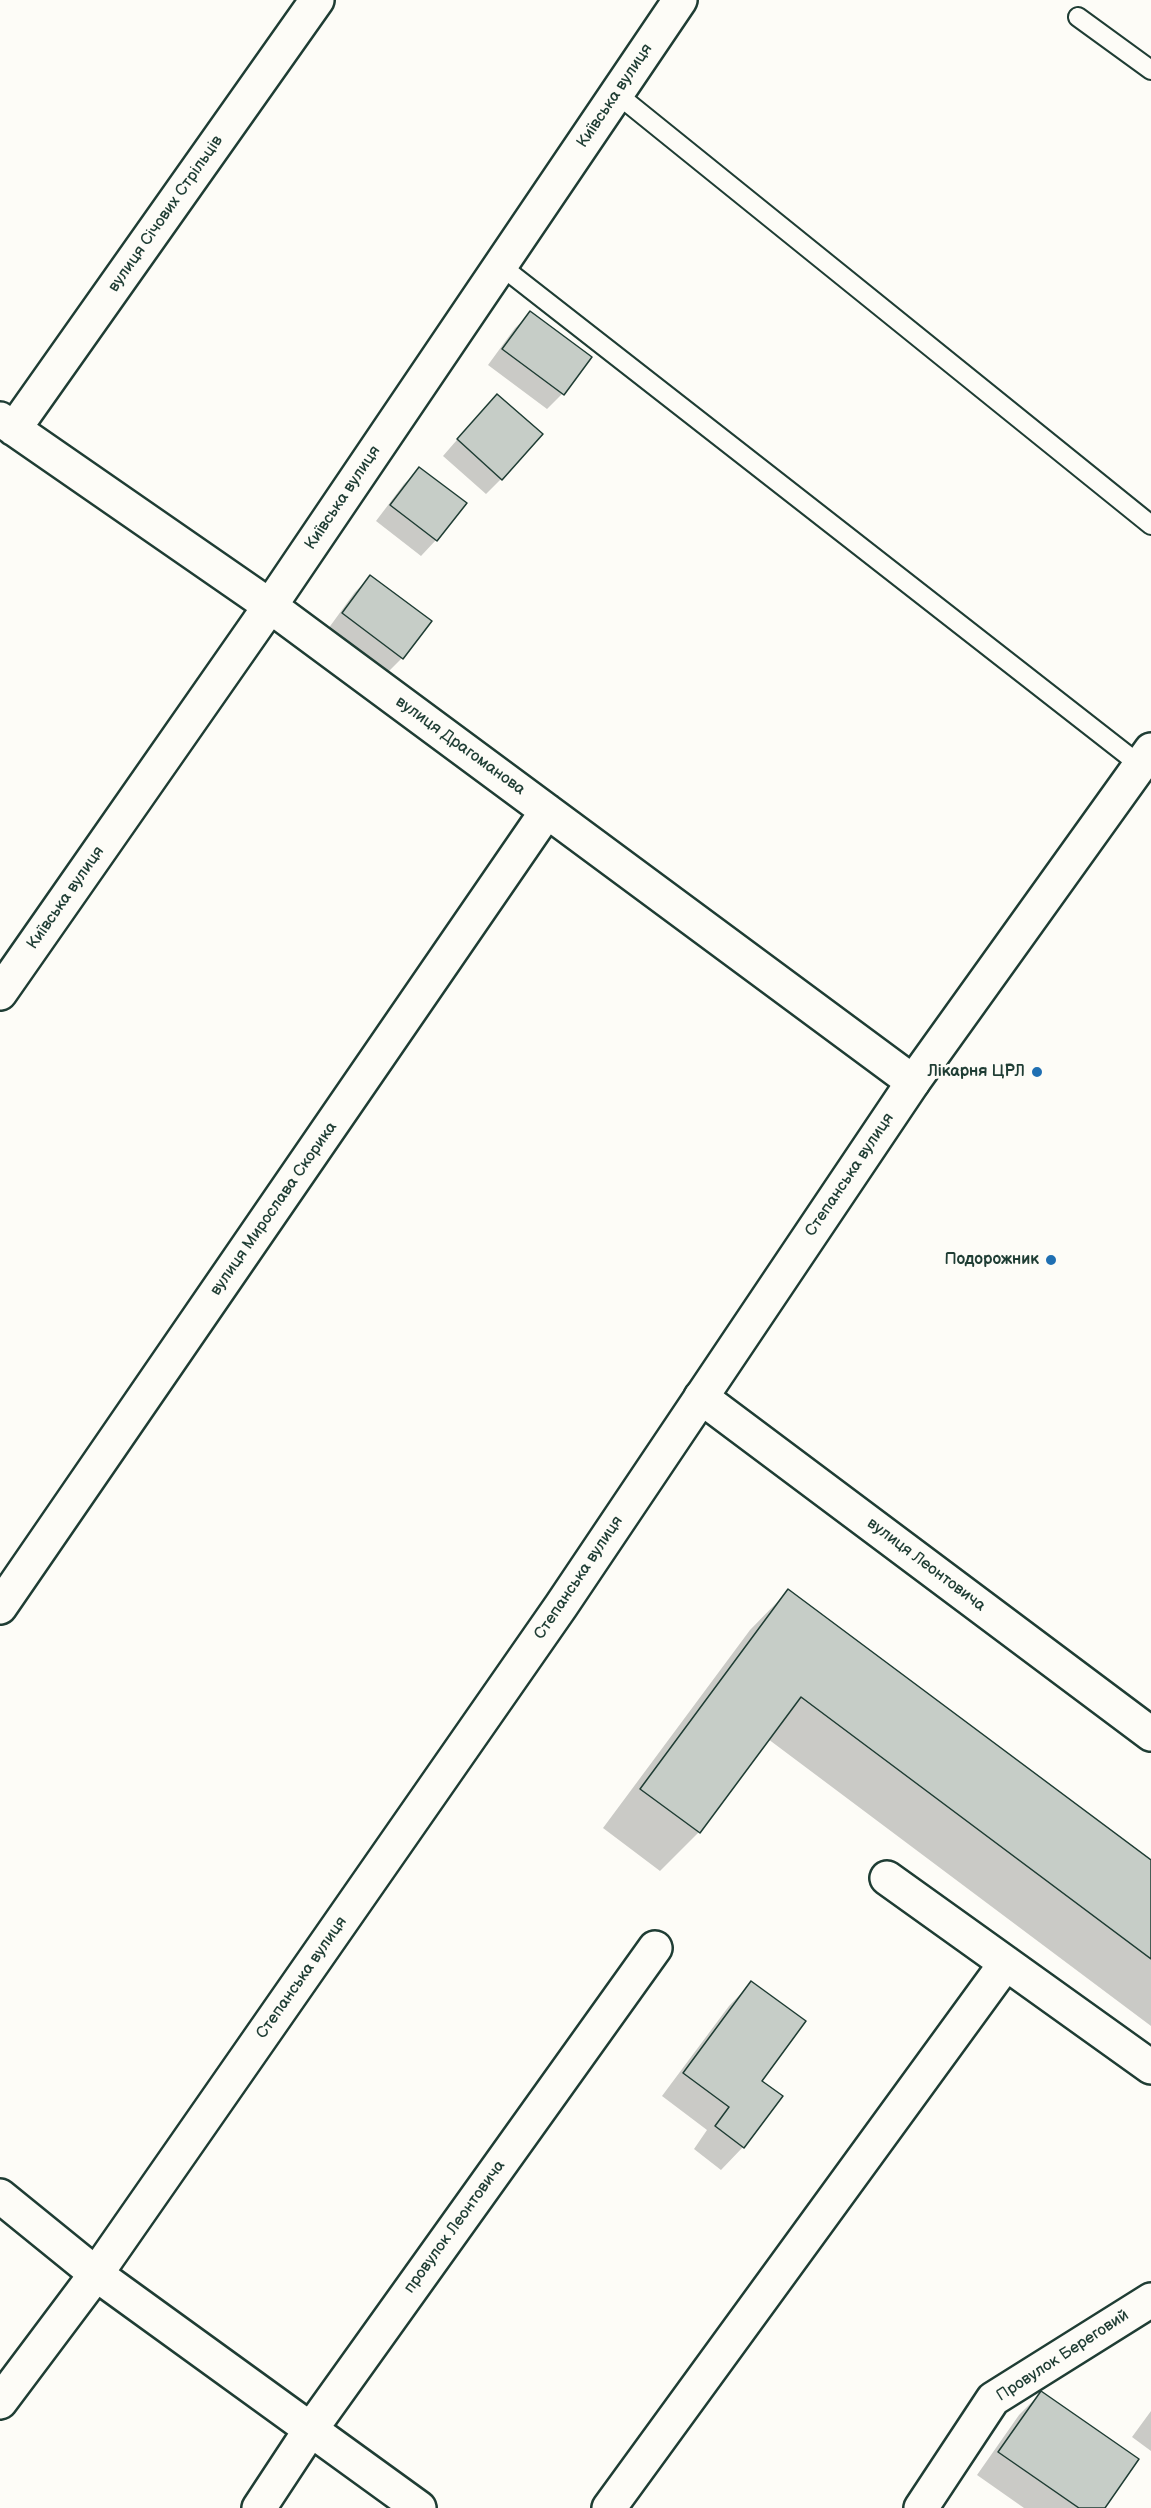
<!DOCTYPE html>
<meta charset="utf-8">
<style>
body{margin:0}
canvas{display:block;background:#fdfcf7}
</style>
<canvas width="1151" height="2508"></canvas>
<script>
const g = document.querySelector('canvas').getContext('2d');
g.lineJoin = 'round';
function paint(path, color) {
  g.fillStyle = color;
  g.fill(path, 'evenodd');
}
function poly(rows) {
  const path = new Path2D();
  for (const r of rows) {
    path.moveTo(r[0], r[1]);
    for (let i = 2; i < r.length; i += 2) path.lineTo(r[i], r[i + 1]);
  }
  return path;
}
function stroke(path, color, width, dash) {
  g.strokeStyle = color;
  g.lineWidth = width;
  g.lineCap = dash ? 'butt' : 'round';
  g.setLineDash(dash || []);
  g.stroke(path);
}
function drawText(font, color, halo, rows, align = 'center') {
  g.font = font + ' "Balsamiq Sans",sans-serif';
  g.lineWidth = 6;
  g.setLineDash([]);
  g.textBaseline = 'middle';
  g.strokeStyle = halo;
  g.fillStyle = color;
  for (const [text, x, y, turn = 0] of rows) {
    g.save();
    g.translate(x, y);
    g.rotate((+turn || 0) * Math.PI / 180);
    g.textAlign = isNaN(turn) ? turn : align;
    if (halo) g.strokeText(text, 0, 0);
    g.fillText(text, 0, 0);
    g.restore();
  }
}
paint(poly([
 [531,313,562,394,547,409,488,365,515,328],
 [482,411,501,479,486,494,443,456],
 [420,469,465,504,436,540,421,556,376,521,404,484],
 [370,577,402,658,387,673,328,629,355,592],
 [788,1591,1151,1862,1151,2026,768,1739,699,1832,660,1871,603,1828,750,1630],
 [751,1983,759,2081,743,2147,721,2170,694,2149,707,2130,662,2096,729,2006],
 [1041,2393,1104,2508,1024,2508,977,2475,1019,2415],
 [1151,2411,1151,2451,1132,2437]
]), '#0003');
const building = poly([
 [530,311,592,357,564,395,502,349,530,311],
 [497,394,543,434,502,480,457,439,497,394],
 [419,467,467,503,437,541,390,505,419,467],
 [370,575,432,621,403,659,342,613,370,575],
 [788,1589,1151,1860,1151,1959,801,1697,700,1833,640,1789,788,1589],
 [751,1981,806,2021,762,2081,783,2096,744,2148,715,2126,729,2107,683,2073,751,1981],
 [1041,2391,1139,2459,1105,2508,1079,2508,998,2452,1041,2391]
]);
paint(building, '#c6cdc7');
stroke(building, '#1f3d34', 1.5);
const service = poly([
 [1078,17,1151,70],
 [617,94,1151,525],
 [501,266,1140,765]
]);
const minor = poly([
 [0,419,270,606,913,1082],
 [14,429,317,0],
 [0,993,270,606,680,0],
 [701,1397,1151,1734],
 [0,1607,547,811],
 [887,1878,1151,2067],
 [0,2196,96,2274,419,2508],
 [259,2508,311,2429,655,1948],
 [609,2508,1006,1963],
 [921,2508,993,2399,1151,2300]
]);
const secondary = poly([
 [0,2402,96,2274,561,1606,913,1082,1151,750]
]);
stroke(service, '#1f3d34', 22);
stroke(minor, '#1f3d34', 38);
stroke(secondary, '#1f3d34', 38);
stroke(service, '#fdfcf7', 18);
stroke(minor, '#fdfcf7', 33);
stroke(secondary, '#fdfcf7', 33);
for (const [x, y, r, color] of [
 [1037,1072,6,"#1f6fb2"],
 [1051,1260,6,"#1f6fb2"]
]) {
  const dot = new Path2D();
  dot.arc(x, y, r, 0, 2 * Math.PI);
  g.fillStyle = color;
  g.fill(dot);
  stroke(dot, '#fdfcf7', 2);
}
drawText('16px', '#1f3d34', '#fdfcf7', [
 ["Київська вулиця",615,96,-56],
 ["вулиця Січових Стрільців",166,214,-55],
 ["Київська вулиця",343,498,-56],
 ["вулиця Драгоманова",460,746,36],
 ["Київська вулиця",66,898,-55],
 ["Степанська вулиця",850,1175,-56],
 ["вулиця Мирослава Скорика",274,1209,-55],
 ["вулиця Леонтовича",926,1565,37],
 ["Степанська вулиця",579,1578,-56],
 ["Степанська вулиця",302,1978,-55],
 ["провулок Леонтовича",455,2227,-54],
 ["Провулок Береговий",1063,2356,-33]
]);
drawText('bold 16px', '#1f3d34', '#fdfcf7', [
 ["Лікарня ЦРЛ",1025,1072],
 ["Подорожник",1039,1260]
], 'right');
</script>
